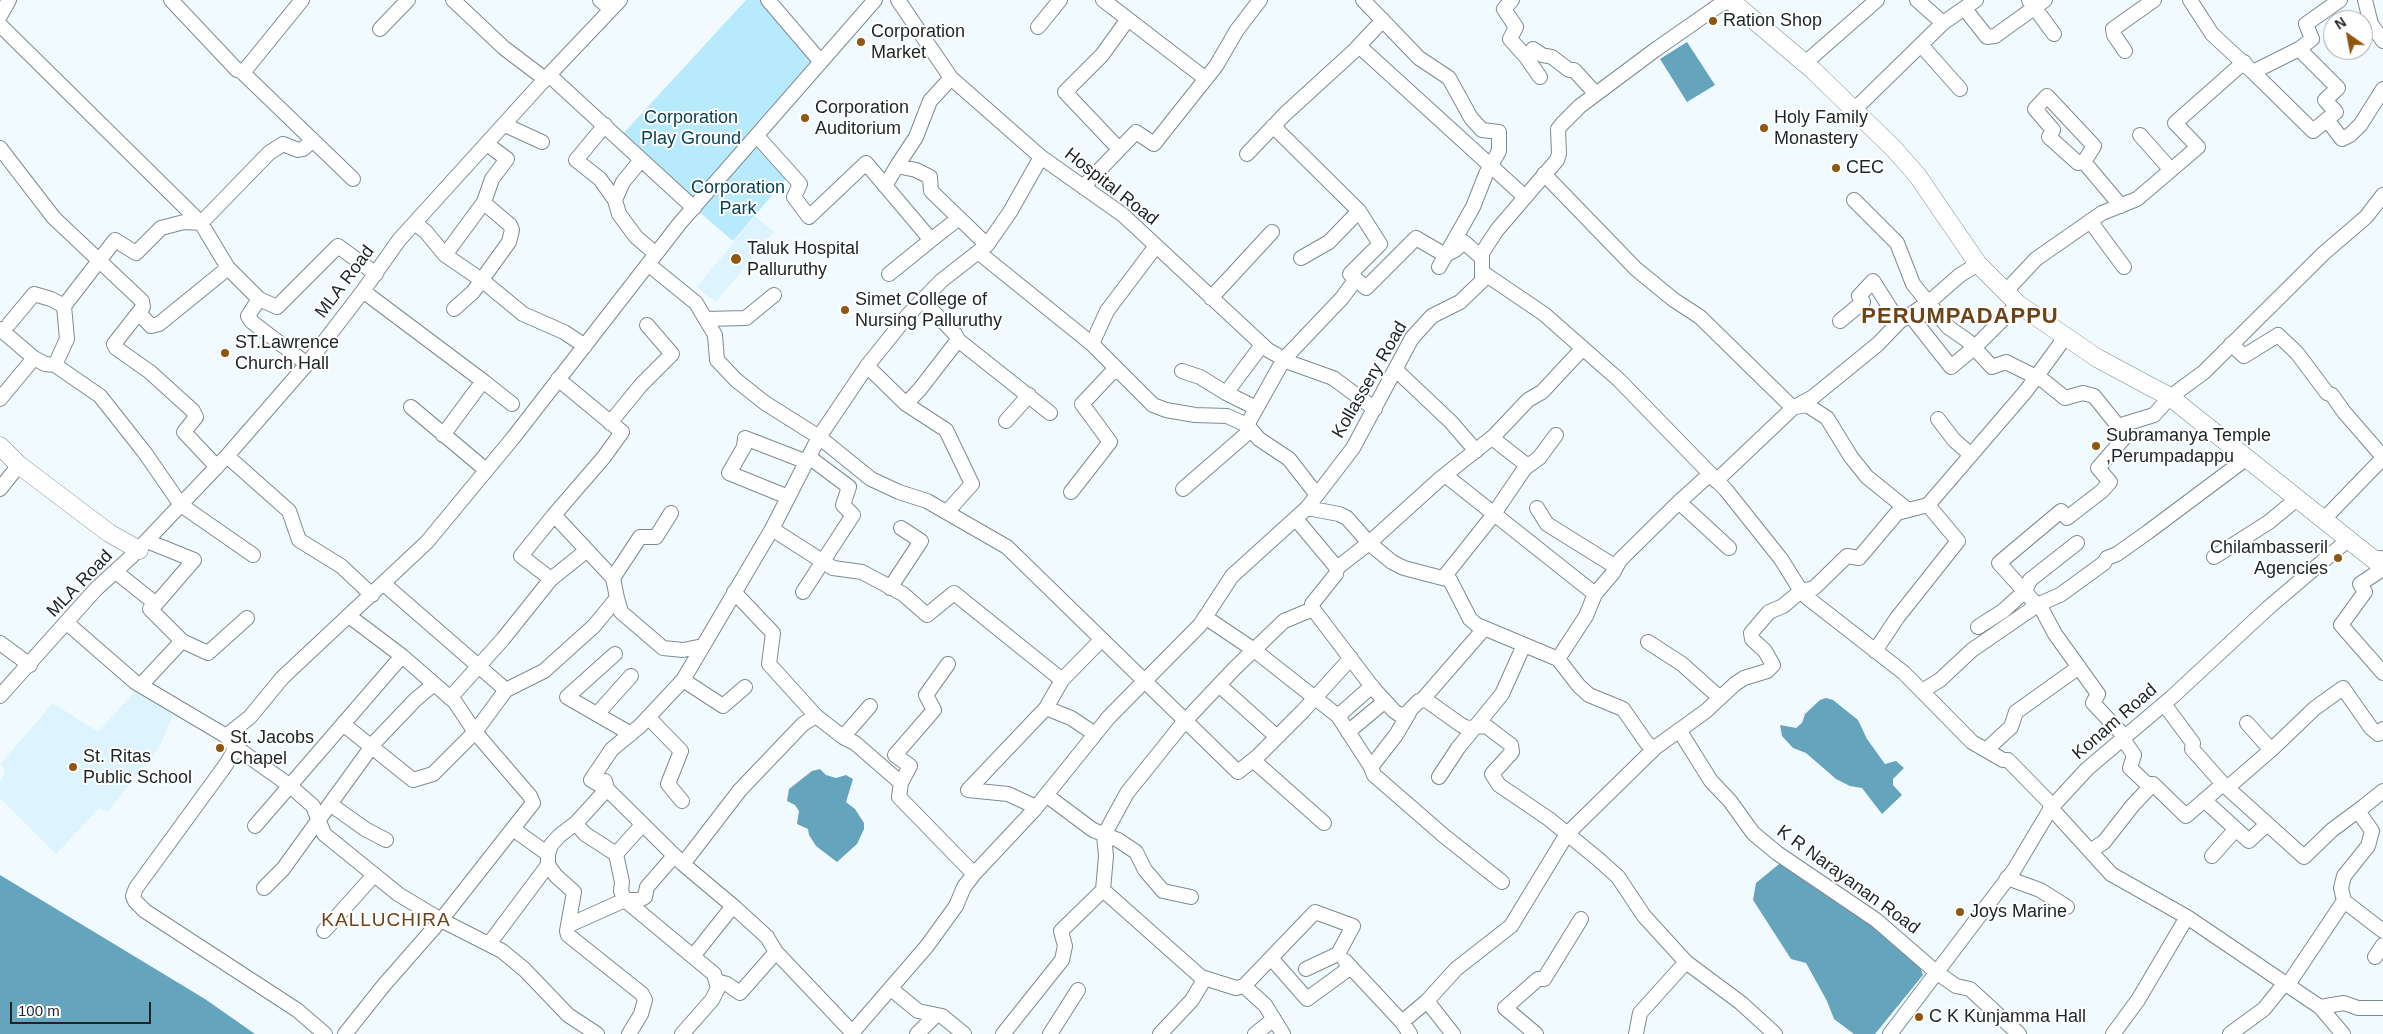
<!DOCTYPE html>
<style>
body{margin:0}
#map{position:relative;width:2383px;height:1034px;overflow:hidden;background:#f1fafe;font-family:Helvetica,sans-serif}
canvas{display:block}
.north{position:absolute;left:2323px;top:10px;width:50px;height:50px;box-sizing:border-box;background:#fff;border:1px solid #a5a7a8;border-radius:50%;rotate:327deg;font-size:14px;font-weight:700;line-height:20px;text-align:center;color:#1e2325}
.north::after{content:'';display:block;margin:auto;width:18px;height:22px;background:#8f5610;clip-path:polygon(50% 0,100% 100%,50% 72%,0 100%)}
.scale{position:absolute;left:10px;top:1002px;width:141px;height:22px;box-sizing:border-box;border:2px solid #1e2325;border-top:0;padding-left:6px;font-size:15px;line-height:18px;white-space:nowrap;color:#1e2325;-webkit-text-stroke:4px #fff;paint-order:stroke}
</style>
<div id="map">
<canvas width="2383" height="1034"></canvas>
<div class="north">N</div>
<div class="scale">100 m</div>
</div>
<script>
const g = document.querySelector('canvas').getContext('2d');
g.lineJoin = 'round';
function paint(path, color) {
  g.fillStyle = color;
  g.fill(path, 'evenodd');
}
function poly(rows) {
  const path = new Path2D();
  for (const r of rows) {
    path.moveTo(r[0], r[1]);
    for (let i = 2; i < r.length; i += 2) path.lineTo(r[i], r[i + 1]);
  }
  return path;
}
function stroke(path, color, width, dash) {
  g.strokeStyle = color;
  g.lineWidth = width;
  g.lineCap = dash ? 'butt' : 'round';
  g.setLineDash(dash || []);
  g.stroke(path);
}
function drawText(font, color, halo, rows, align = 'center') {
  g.font = font + ' Helvetica,sans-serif';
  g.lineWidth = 4;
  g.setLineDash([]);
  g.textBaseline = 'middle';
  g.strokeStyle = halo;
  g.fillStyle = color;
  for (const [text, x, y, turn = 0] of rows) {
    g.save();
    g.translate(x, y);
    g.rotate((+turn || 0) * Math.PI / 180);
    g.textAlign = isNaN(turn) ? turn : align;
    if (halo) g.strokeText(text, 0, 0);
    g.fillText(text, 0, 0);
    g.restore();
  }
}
paint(poly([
 [755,216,774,232,716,302,697,287],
 [138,688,173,715,159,748,107,812,99,808,56,854,0,798,0,783,5,771,1,763,53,703,98,732]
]), '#ddf4fe');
paint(poly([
 [746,0,765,0,818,56,690,200,621,136],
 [761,139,791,173,733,241,697,210]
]), '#b8eafd');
paint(poly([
 [1687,42,1715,85,1687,102,1660,59],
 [1826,698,1833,700,1858,720,1867,739,1885,764,1896,761,1904,768,1893,779,1893,785,1902,795,1882,814,1862,788,1850,786,1836,779,1806,753,1793,748,1782,736,1780,725,1796,728,1802,723,1805,714,1820,700],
 [820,769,826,775,836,778,846,775,853,779,846,802,855,809,864,823,864,829,857,844,837,862,816,846,809,835,808,829,797,824,799,811,795,805,787,801,789,789,812,771],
 [1784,860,1917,959,1923,975,1875,1034,1854,1034,1834,1019,1827,1001,1806,963,1791,959,1753,900,1756,883],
 [0,875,205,999,255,1034,0,1034]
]), '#64a4bc');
const minor = poly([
 [171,0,237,70,241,71,246,69,302,0],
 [453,0,504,48,545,79],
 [600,0,611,9],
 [768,0,821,62],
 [898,0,951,78,1041,157,1123,215,1268,350,1291,363,1333,378,1375,409],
 [1103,0,1206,79],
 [1363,0,1419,58,1449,78,1471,118,1482,130,1499,132,1499,151,1486,174,1473,207,1439,267],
 [1512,0,1504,9,1516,27,1510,39,1526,57,1533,49,1542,55,1552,57,1569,70,1574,70,1596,94],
 [1917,0,1943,23],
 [2029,0,2054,34],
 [2190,0,2212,34,2253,72,2299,49,2312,39,2306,24,2340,0],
 [2365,0,2371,24,2383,41],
 [1965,9,1987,37,1995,36,2045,0],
 [0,16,9,0],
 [0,25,201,223,228,268],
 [1038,27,1060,0],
 [380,29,408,0],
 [1921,45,1960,89],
 [1359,46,1525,197],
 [2125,51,2114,35,2113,29,2154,0],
 [1526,57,1540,77],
 [1805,63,1877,0],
 [241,71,353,179],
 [2253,72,2313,131,2336,112,2325,100,2338,88,2299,49],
 [549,75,694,208],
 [1854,110,1943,23,1976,0],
 [2327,120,2342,139,2350,135,2361,124,2383,89],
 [505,125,542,142],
 [605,125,576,160,600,179,615,200],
 [1273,126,1359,211,1380,244,1350,274,1366,288,1416,238,1445,255,1455,250,1464,242,1482,258],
 [2140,135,2171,170],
 [757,136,800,184,794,197,809,217,866,163,931,240,889,274],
 [0,148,54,218,142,301,143,307,114,344,116,348,150,372,193,411,196,417,184,432,217,467],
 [1119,149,1065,92,1102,55,1128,19],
 [1247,154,1285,114,1354,51,1383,20],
 [641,160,623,182,615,200,619,214,636,237,656,254],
 [2084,162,2094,146,2047,96,2035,109,2053,130,2049,137,2078,163,2084,162,2121,206],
 [897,166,916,137,930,101,951,78],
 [1544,174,1636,269,1674,300,1700,317,1793,408],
 [885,186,897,166,916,170,930,177,931,191,987,245],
 [1083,187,1136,132,1154,144,1216,66,1237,30,1260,0],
 [1854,200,1897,243,1913,284,1948,327,1968,341,1992,367,2006,362,2044,381,2065,398,2083,393,2094,396,2118,426,2154,415,2170,397,2204,372,2324,253,2366,217,2383,195],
 [2090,221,2124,267],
 [415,223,426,232,445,255,483,281,523,314,564,332,585,346],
 [931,240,959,218],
 [978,252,1092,344,1153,405,1166,410,1195,415,1227,416,1247,425,1259,439,1289,459,1317,495],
 [445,255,484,202,492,179,507,159,487,144],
 [1301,258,1329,242,1359,211],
 [648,264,696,303,715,335,717,360,736,380,765,403,819,437,871,479,899,492,927,501,1007,547,1238,772,1258,756,1303,711,1351,658],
 [1482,272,1544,314,1619,380,1726,490,1781,559,1801,591,1809,599,1904,673,1972,742,2003,760,2008,760,2049,802,2051,808,2111,874,2187,917],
 [363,291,483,381,443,435],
 [2005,292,2036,259,2102,213,2137,199,2198,147,2175,123,2244,62],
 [1211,298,1272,232],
 [259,299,277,307,338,246,376,274],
 [454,309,473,292,509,242,512,230,510,225,484,203],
 [139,313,151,326,159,324,228,268,259,299,248,316,252,322,307,364],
 [1910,315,1951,367,1974,348,2018,304],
 [706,319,746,318,774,295],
 [1840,321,1863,302,1859,296,1873,281,1899,322],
 [9,324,34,294,51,299,64,306],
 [0,329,34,358],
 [958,340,1050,413],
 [1092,344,1107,311,1156,246],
 [2231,344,2244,356,2278,335,2297,353,2327,393,2332,395,2344,412,2383,457],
 [55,365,67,339,64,306,115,240,136,253,161,228,184,222,201,223,269,153,283,144,298,150,303,149,313,140],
 [867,366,906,404,946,430,972,484,947,512],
 [1396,370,1451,422,1476,451],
 [1182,371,1200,377,1226,393],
 [483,381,512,404],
 [0,399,34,358,45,364,55,365,100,396,145,453,181,505,253,555],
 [906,404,920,389,958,340,955,334,923,301],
 [411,407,486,470],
 [1796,407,1807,405,1827,418,1851,457,1867,477,1908,510],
 [1256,408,1226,393,1262,345],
 [1938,419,1954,440,1971,455],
 [1006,421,1029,395],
 [610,423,641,385,672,354,647,325],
 [1247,425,1284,359,1342,298,1356,279],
 [2118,426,2125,437,2098,468,2110,482,2102,491,2067,518,2061,511,1999,563,2034,602,2039,604,2055,634,2098,694,2093,703,2125,737],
 [1492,438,1528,466],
 [227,456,289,511,299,540,341,566,372,595],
 [1445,475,1595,594,1586,616,1558,659],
 [1716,481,1793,408,1813,397,1878,344,1899,322,1928,303,1960,275,1978,264],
 [0,489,19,465],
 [1183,489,1251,430],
 [1071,492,1110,442,1082,404,1116,368],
 [788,497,729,473,744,447,745,438,807,462],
 [1679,502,1710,474],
 [1928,505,2026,391,2066,336],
 [1307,508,1339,514,1347,518,1369,543,1392,562,1404,568,1450,580,1470,619,1477,625,1558,659,1579,686,1589,695,1623,709,1646,742,1650,746,1656,747,1706,711,1735,684,1744,678,1767,671,1773,665,1765,651,1752,639,1751,633,1769,612,1783,606,1801,591,1814,588,1847,556,1859,558,1897,513,1928,505,1958,541,1897,618,1875,651],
 [1537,508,1547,524,1616,567],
 [1296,519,1337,568,1336,574,1312,604,1313,609,1373,688,1394,711,1400,715,1406,714,1419,701,1426,700,1461,725,1467,728,1486,726,1511,745,1512,752,1492,774,1499,785,1549,819,1598,859,1618,877,1644,916,1686,962,1741,1003,1775,1034],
 [2324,519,2383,458],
 [772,529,833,568,862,572,903,594,927,615,954,593,1062,680,1101,640],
 [147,541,194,560,156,604],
 [2214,557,2269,522,2298,498],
 [2380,558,2376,561,2378,572,2360,584,2365,592,2341,625,2383,673],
 [1337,568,1369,543,1441,478,1494,436,1528,400,1542,392,1583,348],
 [116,572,156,604,150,609,182,641,141,685],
 [1444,577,1491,518,1525,468,1539,458,1556,435],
 [613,578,640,537,656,537,671,513],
 [551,579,586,551],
 [890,588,921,541,901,528],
 [734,592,773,633,769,664,816,716],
 [803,592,853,515,843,505,849,487,809,457],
 [1595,594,1613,573,1620,560,1679,502,1729,548],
 [617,598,621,612,663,648,683,650,703,646],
 [1205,617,1254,650,1338,716,1372,686],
 [67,623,135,682,226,736,234,746,233,753,225,766,136,888,133,896,135,901,145,911,297,1010,325,1034],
 [1978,627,2003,611,2025,591,2030,580,2077,543],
 [182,641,208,653,247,618],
 [1648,642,1682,664,1720,698],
 [0,643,30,665],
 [615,654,567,697,631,734],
 [683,680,723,706,745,687],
 [1062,680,1046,708,1071,718,1095,734],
 [1219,685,1277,737],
 [506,690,544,671,594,626,617,598,613,578,554,515,604,457,622,432,558,379],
 [1922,691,1940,680,1972,650,2039,604,2060,595,2104,563,2107,558,2117,554,2148,532,2247,458],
 [0,696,96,589,132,556,227,456,307,364,363,291,399,240,545,79,620,0],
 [450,698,503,639,551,579,521,556,554,515],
 [1423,699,1483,630],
 [2164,704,2193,743,2192,749,2223,784,2304,857,2332,830,2363,807],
 [597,714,631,676],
 [1338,716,1371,767,1374,775,1443,835,1502,882],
 [648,717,681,751,668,784,682,801],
 [2247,723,2271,750],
 [343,724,413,780,433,774,475,732,506,690,384,584],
 [1679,730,1711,781,1730,801,1753,833,1777,853,1876,920,1936,972,1956,986,1970,989,2019,1034],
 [1348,732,1385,701],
 [226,736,250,717,282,678,427,542,513,438,680,223,875,0],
 [843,737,870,706],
 [234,746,289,785,313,806,324,834,398,894,441,920,502,951,525,970,568,1015,597,1034],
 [1986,750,2011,727,2016,712,2079,667],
 [1253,760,1324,823],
 [1371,767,1396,735,1409,713],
 [1439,777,1458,748,1502,694,1524,645],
 [605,781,607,789,577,822,578,826,585,834,616,854,622,882,621,891,625,900,714,974,718,988,712,1000,682,1034],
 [901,783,910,766,895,755,934,710,926,695,948,664],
 [2153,784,2186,816,2223,784],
 [2227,788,2271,750,2315,708,2343,688,2371,728,2378,734,2383,729],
 [1046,795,1093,830,1118,840,1136,852,1145,870,1163,891,1191,897],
 [2204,800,2249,841,2267,824],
 [330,804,365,829,386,840],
 [1036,807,1008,794,968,790,1046,708],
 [577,822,559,836,551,845,548,854,548,865,556,876,574,892,567,931,568,935,642,994,645,1000,641,1014,629,1034],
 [255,826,402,656],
 [513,829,548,854],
 [2090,851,2104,842,2133,805,2153,784,2147,784,2130,768,2134,755,2123,739],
 [616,854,642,825],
 [2212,856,2235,830],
 [683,864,740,790,803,724,816,716,843,737,855,743,901,783,899,797,974,874],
 [2007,878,2040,890,2067,907],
 [264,888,283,869,375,742,415,700,434,684],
 [1103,890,1201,977,1236,988,1244,986,1315,912,1353,926,1338,954,1306,969],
 [2344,901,2383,931],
 [733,906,683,864,607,789,591,780,612,749,640,726,683,680,772,529,819,437,867,366,908,315,941,281,987,245,1010,212,1041,157],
 [569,925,625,900,639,900,645,897,647,887,674,856],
 [324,931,374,875],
 [489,944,548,865],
 [694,955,733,906,767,937,776,952,852,1032],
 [2375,957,2383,945],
 [1271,958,1307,999,1351,967],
 [1345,961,1402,1022,1410,1034],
 [716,981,727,984,740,993,776,952],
 [1244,986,1265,1005,1283,1034],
 [2287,986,2344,901,2341,888,2344,876,2368,846,2372,831,2358,811,2383,791],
 [891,989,918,1011,942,1016,964,1034],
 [1427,1001,1453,1034],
 [2320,1007,2343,1034],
 [1402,1022,1427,1001,1456,969,1511,926,1567,834,1656,747],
 [345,1034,384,985,441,920,533,803,530,796,475,732,455,702,402,656,349,616],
 [851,1034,927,946,956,906,964,887,974,874,1034,810,1109,717,1200,625,1232,576,1307,508,1353,448,1412,338,1432,316,1460,302,1482,281,1482,253,1497,230,1557,160,1559,154,1558,129,1562,124,1580,106,1655,50,1718,6,1731,0],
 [917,1034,936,1015],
 [1003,1034,1062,960,1065,946,1061,931,1103,890,1106,856,1104,835,1127,793,1184,722,1235,668,1284,621,1313,609],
 [1050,1034,1078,990],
 [1160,1034,1192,1000,1205,978],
 [1255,1034,1274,1019],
 [1536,1034,1505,1008,1538,979,1544,979,1581,919],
 [1636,1034,1640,1013,1686,962],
 [1890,1034,2014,870,2051,808,2087,769,2172,697,2268,608,2349,539],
 [2113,1034,2138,1000,2187,917,2320,1007,2344,1003,2358,1008,2383,1008],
 [2230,1034,2264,1009,2284,984]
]);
const major = poly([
 [1730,0,1814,71,1894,149,1917,175,1978,264,2018,304,2097,358,2170,397,2383,567],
 [0,446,19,465,109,533,139,550]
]);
stroke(minor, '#7d8b90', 16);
stroke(major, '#7d8b90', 19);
stroke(minor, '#fff', 14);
stroke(major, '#fff', 18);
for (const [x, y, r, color] of [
 [1713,21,5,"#8f5610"],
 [861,42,5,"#8f5610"],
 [805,118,5,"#8f5610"],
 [1764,128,5,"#8f5610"],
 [1836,168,5,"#8f5610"],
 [736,259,6,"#8f5610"],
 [845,310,5,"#8f5610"],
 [225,353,5,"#8f5610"],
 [2096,446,5,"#8f5610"],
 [2338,558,5,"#8f5610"],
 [220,748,5,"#8f5610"],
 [73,767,5,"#8f5610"],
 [1960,912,5,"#8f5610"],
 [1919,1017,5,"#8f5610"]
]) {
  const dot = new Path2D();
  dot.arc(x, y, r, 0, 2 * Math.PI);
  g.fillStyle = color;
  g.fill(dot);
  stroke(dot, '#fff', 2);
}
drawText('18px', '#1e2325', '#fff', [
 ["Ration Shop",1723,21],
 ["Corporation",871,32],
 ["Market",871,53],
 ["Corporation",815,108],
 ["Auditorium",815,129],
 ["Holy Family",1774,118],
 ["Monastery",1774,139],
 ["CEC",1846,168],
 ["Taluk Hospital",747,249],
 ["Palluruthy",747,270],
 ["Simet College of",855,300],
 ["Nursing Palluruthy",855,321],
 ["ST.Lawrence",235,343],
 ["Church Hall",235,364],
 ["Subramanya Temple",2106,436],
 [",Perumpadappu",2106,457],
 ["Chilambasseril",2328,548,"right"],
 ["Agencies",2328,569,"right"],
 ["St. Jacobs",230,738],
 ["Chapel",230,759],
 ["St. Ritas",83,757],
 ["Public School",83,778],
 ["Joys Marine",1970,912],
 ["C K Kunjamma Hall",1929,1017]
], 'left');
drawText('18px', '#074254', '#fff', [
 ["Corporation",691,118],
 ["Play Ground",691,139],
 ["Corporation",738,188],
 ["Park",738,209]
]);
drawText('18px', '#1e2325', '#fff', [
 ["Hospital Road",1111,187,38],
 ["MLA Road",345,282,-53],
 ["Kollassery Road",1370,380,-60],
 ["MLA Road",80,584,-46],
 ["Konam Road",2115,722,-41],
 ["K R Narayanan Road",1848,880,36]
]);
g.letterSpacing = '1px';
drawText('19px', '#6c4418', '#fff', [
 ["KALLUCHIRA",386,921]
]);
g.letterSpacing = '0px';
g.letterSpacing = '1px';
drawText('bold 22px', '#6c4418', '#fff', [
 ["PERUMPADAPPU",1960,317]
]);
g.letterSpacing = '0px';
</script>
